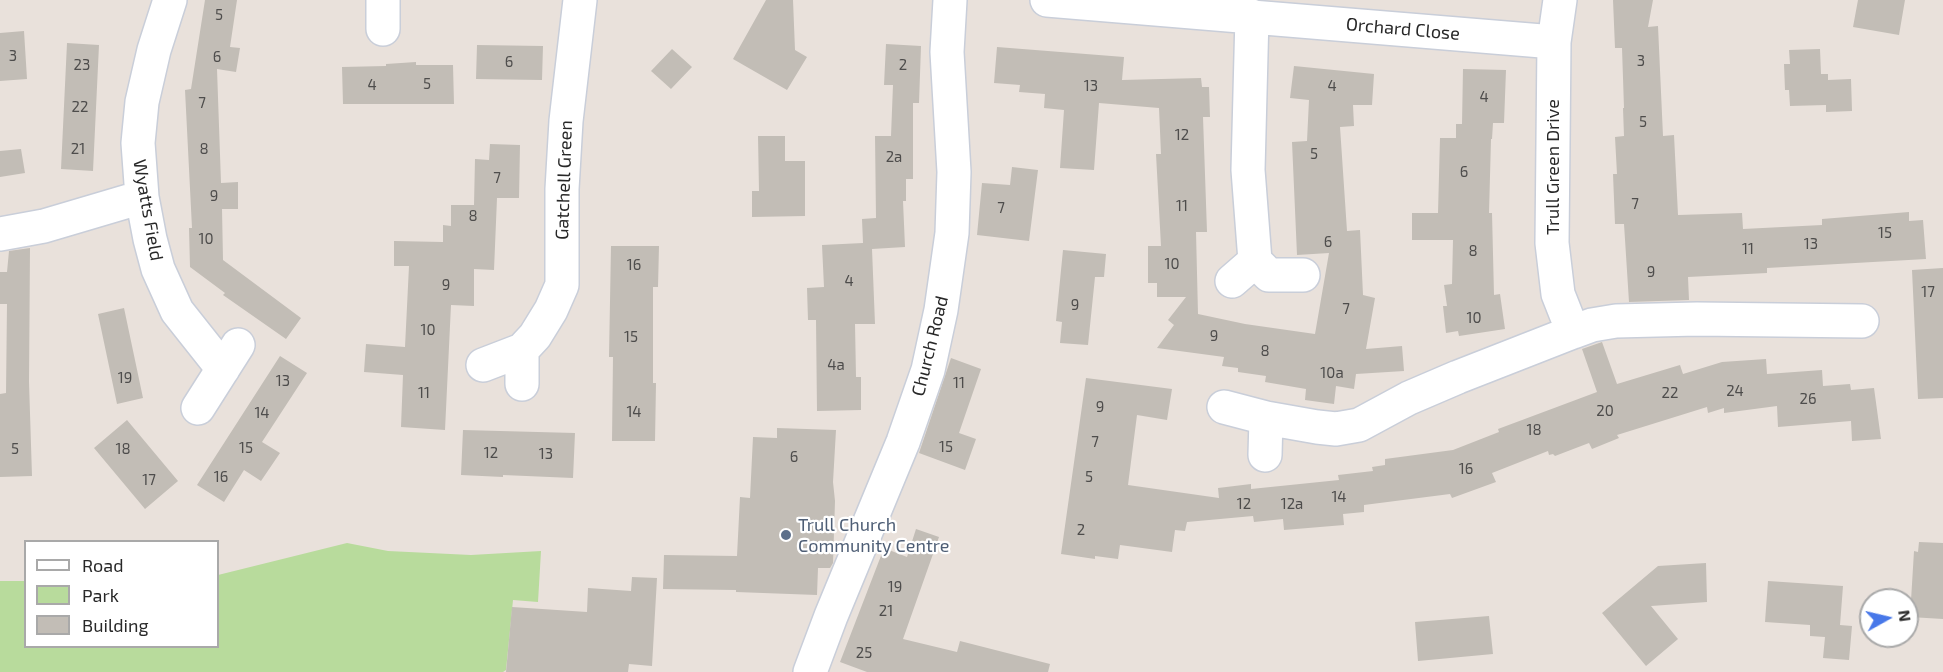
<!DOCTYPE html>
<style>
body{margin:0}
#map{position:relative;width:1943px;height:672px;overflow:hidden;background:#e9e1db;font-family:"Exo 2",sans-serif}
canvas{display:block}
.legend{position:absolute;left:24px;top:540px;width:195px;height:108px;box-sizing:border-box;background:#fff;border:2px solid #a9a9a9;margin:0;padding:8px 10px;list-style:none;font-size:18px;color:#282828}
.legend li{display:flex;align-items:center;gap:12px;height:30px}
.legend b{width:30px;border:2px solid #a9a9a9}
.north{position:absolute;left:1859px;top:588px;width:60px;height:60px;box-sizing:border-box;background:#fff;border:2px solid #a9a9a9;border-radius:50%;rotate:82deg;font-size:16px;font-weight:700;line-height:24px;text-align:center;color:#282828}
.north::after{content:'';display:block;margin:auto;width:21px;height:27px;background:#4878e9;clip-path:polygon(50% 0,100% 100%,50% 72%,0 100%)}
</style>
<div id="map">
<canvas width="1943" height="672"></canvas>
<ul class="legend">
<li><b style="height:8px;background:#fff"></b>Road</li>
<li><b style="height:16px;background:#b8db9c"></b>Park</li>
<li><b style="height:16px;background:#c2bdb6"></b>Building</li>
</ul>
<div class="north">N</div>
</div>
<script>
const g = document.querySelector('canvas').getContext('2d');
g.lineJoin = 'round';
function paint(path, color) {
  g.fillStyle = color;
  g.fill(path, 'evenodd');
}
function poly(rows) {
  const path = new Path2D();
  for (const r of rows) {
    path.moveTo(r[0], r[1]);
    for (let i = 2; i < r.length; i += 2) path.lineTo(r[i], r[i + 1]);
  }
  return path;
}
function stroke(path, color, width, dash) {
  g.strokeStyle = color;
  g.lineWidth = width;
  g.lineCap = dash ? 'butt' : 'round';
  g.setLineDash(dash || []);
  g.stroke(path);
}
function drawText(font, color, halo, rows, align = 'center') {
  g.font = font + ' "Exo 2",sans-serif';
  g.lineWidth = 4.5;
  g.setLineDash([]);
  g.textBaseline = 'middle';
  g.strokeStyle = halo;
  g.fillStyle = color;
  for (const [text, x, y, turn = 0] of rows) {
    g.save();
    g.translate(x, y);
    g.rotate((+turn || 0) * Math.PI / 180);
    g.textAlign = isNaN(turn) ? turn : align;
    if (halo) g.strokeText(text, 0, 0);
    g.fillText(text, 0, 0);
    g.restore();
  }
}
paint(poly([
 [347,543,388,551,471,555,541,551,538,602,513,600,506,670,503,672,0,672,0,581,25,581,26,646,218,646,218,575]
]), '#b8db9c');
paint(poly([
 [205,0,237,0,230,47,240,48,236,72,217,69,221,183,238,182,238,209,222,209,223,260,301,318,286,339,223,295,225,293,190,267,189,228,192,228,185,90,191,89],
 [766,0,793,0,795,50,807,57,787,90,733,59],
 [1613,0,1653,0,1648,27,1658,26,1663,136,1674,135,1678,215,1742,213,1743,229,1822,225,1822,219,1909,212,1909,221,1923,220,1926,259,1767,268,1767,273,1688,277,1689,300,1629,302,1624,224,1615,224,1613,174,1617,174,1615,137,1624,136,1623,108,1624,108,1622,48,1615,48],
 [1858,0,1905,0,1899,35,1853,27],
 [24,31,27,79,0,81,0,33],
 [67,43,99,45,93,171,61,169],
 [886,44,921,46,919,103,913,103,913,179,906,179,906,201,903,201,905,247,872,249,875,324,855,324,856,377,861,377,861,410,817,411,816,320,808,320,807,288,824,287,822,245,863,243,862,219,876,218,875,136,891,136,893,85,884,85],
 [477,45,543,46,542,80,476,79],
 [997,47,1124,57,1122,80,1201,78,1202,87,1209,87,1210,117,1203,117,1207,232,1196,232,1198,314,1245,324,1315,334,1329,253,1297,255,1292,142,1307,141,1309,100,1290,98,1294,66,1374,74,1372,105,1353,105,1354,126,1340,127,1347,231,1360,230,1363,295,1375,298,1366,349,1402,346,1404,371,1356,374,1354,389,1336,386,1334,404,1305,400,1306,389,1265,382,1266,376,1238,372,1238,368,1222,366,1224,357,1157,348,1174,325,1168,320,1186,297,1157,297,1157,283,1148,283,1148,246,1161,246,1156,154,1161,154,1159,108,1099,103,1094,170,1060,168,1064,110,1044,108,1045,94,1019,92,1020,85,994,83],
 [672,49,692,67,671,89,651,71],
 [1820,49,1821,74,1828,74,1828,80,1851,79,1852,111,1826,112,1826,105,1790,106,1789,90,1785,90,1784,64,1790,64,1789,50],
 [416,62,416,65,453,65,454,104,343,104,342,67,386,66,386,64],
 [1463,69,1506,70,1504,123,1493,123,1492,139,1491,139,1489,213,1492,213,1494,295,1500,294,1505,329,1459,336,1458,331,1446,333,1443,306,1447,306,1444,285,1452,284,1453,240,1412,240,1412,213,1438,213,1440,138,1456,138,1456,124,1462,124],
 [758,136,785,136,785,161,805,161,805,216,752,217,752,191,759,191],
 [490,144,520,145,519,198,497,198,494,270,474,269,474,306,451,305,445,430,401,427,403,375,364,372,366,344,405,347,409,266,394,266,394,241,443,242,443,225,451,226,451,205,474,205,475,159,489,160],
 [21,149,25,173,0,177,0,151],
 [1012,167,1038,170,1029,241,977,235,982,183,1010,185],
 [611,246,659,246,658,287,653,287,653,383,656,383,655,441,612,441,613,357,609,357],
 [30,248,29,382,32,476,0,477,0,394,6,393,7,304,0,304,0,272,7,272,9,251],
 [1063,250,1106,254,1104,277,1095,277,1088,345,1060,343,1062,322,1056,321],
 [1943,268,1943,398,1918,399,1912,270],
 [124,308,143,398,117,404,98,314],
 [1602,342,1617,384,1680,365,1683,374,1722,362,1766,359,1767,374,1822,370,1823,386,1850,384,1851,390,1874,388,1881,439,1852,441,1851,421,1778,427,1777,406,1724,413,1724,408,1708,413,1707,407,1617,435,1619,438,1592,449,1589,443,1555,456,1553,454,1549,455,1548,451,1492,473,1496,482,1452,498,1450,494,1364,505,1364,512,1343,514,1344,525,1284,530,1283,519,1254,522,1253,516,1187,522,1185,531,1175,530,1172,552,1120,545,1118,559,1095,556,1095,559,1061,554,1086,378,1172,389,1167,420,1137,415,1128,485,1219,498,1218,488,1251,484,1251,489,1339,480,1338,475,1373,471,1372,467,1385,465,1385,459,1453,450,1499,432,1498,429,1597,392,1582,349],
 [280,356,307,373,262,442,280,453,261,481,244,470,224,502,197,485],
 [951,358,981,369,959,433,976,439,965,470,919,453],
 [127,420,178,481,145,509,94,448],
 [777,428,836,430,833,482,835,501,833,563,830,568,818,568,817,595,736,592,736,590,663,589,664,555,737,556,740,497,750,498,753,437,777,438],
 [463,430,575,433,573,478,503,475,503,477,461,475],
 [916,529,939,537,903,639,957,652,960,641,1050,664,1048,672,867,672,840,662,884,548,907,557],
 [1919,542,1943,543,1943,619,1910,617,1914,551,1918,552],
 [1706,563,1707,602,1651,606,1678,639,1646,666,1602,613,1658,566],
 [632,577,657,578,652,666,629,664,628,672,506,672,512,607,587,612,588,588,631,591],
 [1768,581,1843,586,1840,625,1852,626,1849,660,1823,658,1825,637,1810,636,1810,625,1765,622],
 [1489,616,1493,654,1418,661,1415,622]
]), '#c2bdb6');
const minor = poly([
 [170,0,154,50,142,102,138,143,142,197,150,239,158,269,177,311,223,369],
 [383,0,383,29],
 [1047,0,1554,42],
 [1560,0,1554,42,1552,243,1558,294,1573,332,1592,325,1616,321,1697,319,1862,321],
 [1252,16,1248,170,1255,261],
 [0,234,44,226,142,197],
 [1232,281,1255,261,1269,275,1303,275],
 [483,365,522,350,535,336,551,310,562,285,562,189,566,121,580,0],
 [522,384,522,350],
 [1224,407,1266,418,1317,427,1336,429,1359,425,1409,398,1458,377,1573,332],
 [198,408,238,345],
 [1265,455,1266,418],
 [810,672,831,616,903,442,928,370,941,310,952,233,954,172,947,52,950,0]
]);
stroke(minor, '#c9ced9', 36);
stroke(minor, '#fff', 33);
for (const [x, y, r, color] of [
 [786,535,6,"#5c6f8a"]
]) {
  const dot = new Path2D();
  dot.arc(x, y, r, 0, 2 * Math.PI);
  g.fillStyle = color;
  g.fill(dot);
  stroke(dot, '#fff', 2);
}
drawText('15px', '#4e4d4c', null, [
 ["5",219,15],
 ["3",13,56],
 ["6",217,57],
 ["3",1641,61],
 ["6",509,62],
 ["23",82,65],
 ["2",903,65],
 ["5",427,84],
 ["4",372,85],
 ["13",1091,86],
 ["4",1332,86],
 ["4",1484,97],
 ["7",202,103],
 ["22",80,107],
 ["5",1643,122],
 ["12",1182,135],
 ["21",78,149],
 ["8",204,149],
 ["5",1314,154],
 ["2a",894,157],
 ["6",1464,172],
 ["7",497,178],
 ["9",214,196],
 ["7",1635,204],
 ["11",1182,206],
 ["7",1001,208],
 ["8",473,216],
 ["15",1885,233],
 ["10",206,239],
 ["6",1328,242],
 ["13",1811,244],
 ["11",1748,249],
 ["8",1473,251],
 ["10",1172,264],
 ["16",634,265],
 ["9",1651,272],
 ["4",849,281],
 ["9",446,285],
 ["17",1928,292],
 ["9",1075,305],
 ["7",1346,309],
 ["10",1474,318],
 ["10",428,330],
 ["9",1214,336],
 ["15",631,337],
 ["8",1265,351],
 ["4a",836,365],
 ["10a",1332,373],
 ["19",125,378],
 ["13",283,381],
 ["11",959,383],
 ["24",1735,391],
 ["11",424,393],
 ["22",1670,393],
 ["26",1808,399],
 ["9",1100,407],
 ["20",1605,411],
 ["14",634,412],
 ["14",262,413],
 ["18",1534,430],
 ["7",1095,442],
 ["15",946,447],
 ["15",246,448],
 ["5",15,449],
 ["18",123,449],
 ["12",491,453],
 ["13",546,454],
 ["6",794,457],
 ["16",1466,469],
 ["16",221,477],
 ["5",1089,477],
 ["17",149,480],
 ["14",1339,497],
 ["12",1244,504],
 ["12a",1292,504],
 ["2",1081,530],
 ["19",895,587],
 ["21",886,611],
 ["25",864,653]
]);
drawText('18px', '#282828', '#fff', [
 ["Orchard Close",1403,29,5],
 ["Trull Green Drive",1553,167,-90],
 ["Gatchell Green",564,180,-88],
 ["Wyatts Field",148,210,80],
 ["Church Road",930,346,-76]
]);
drawText('18px', '#4e5e75', '#fff', [
 ["Trull Church",798,525],
 ["Community Centre",798,546]
], 'left');
</script>
